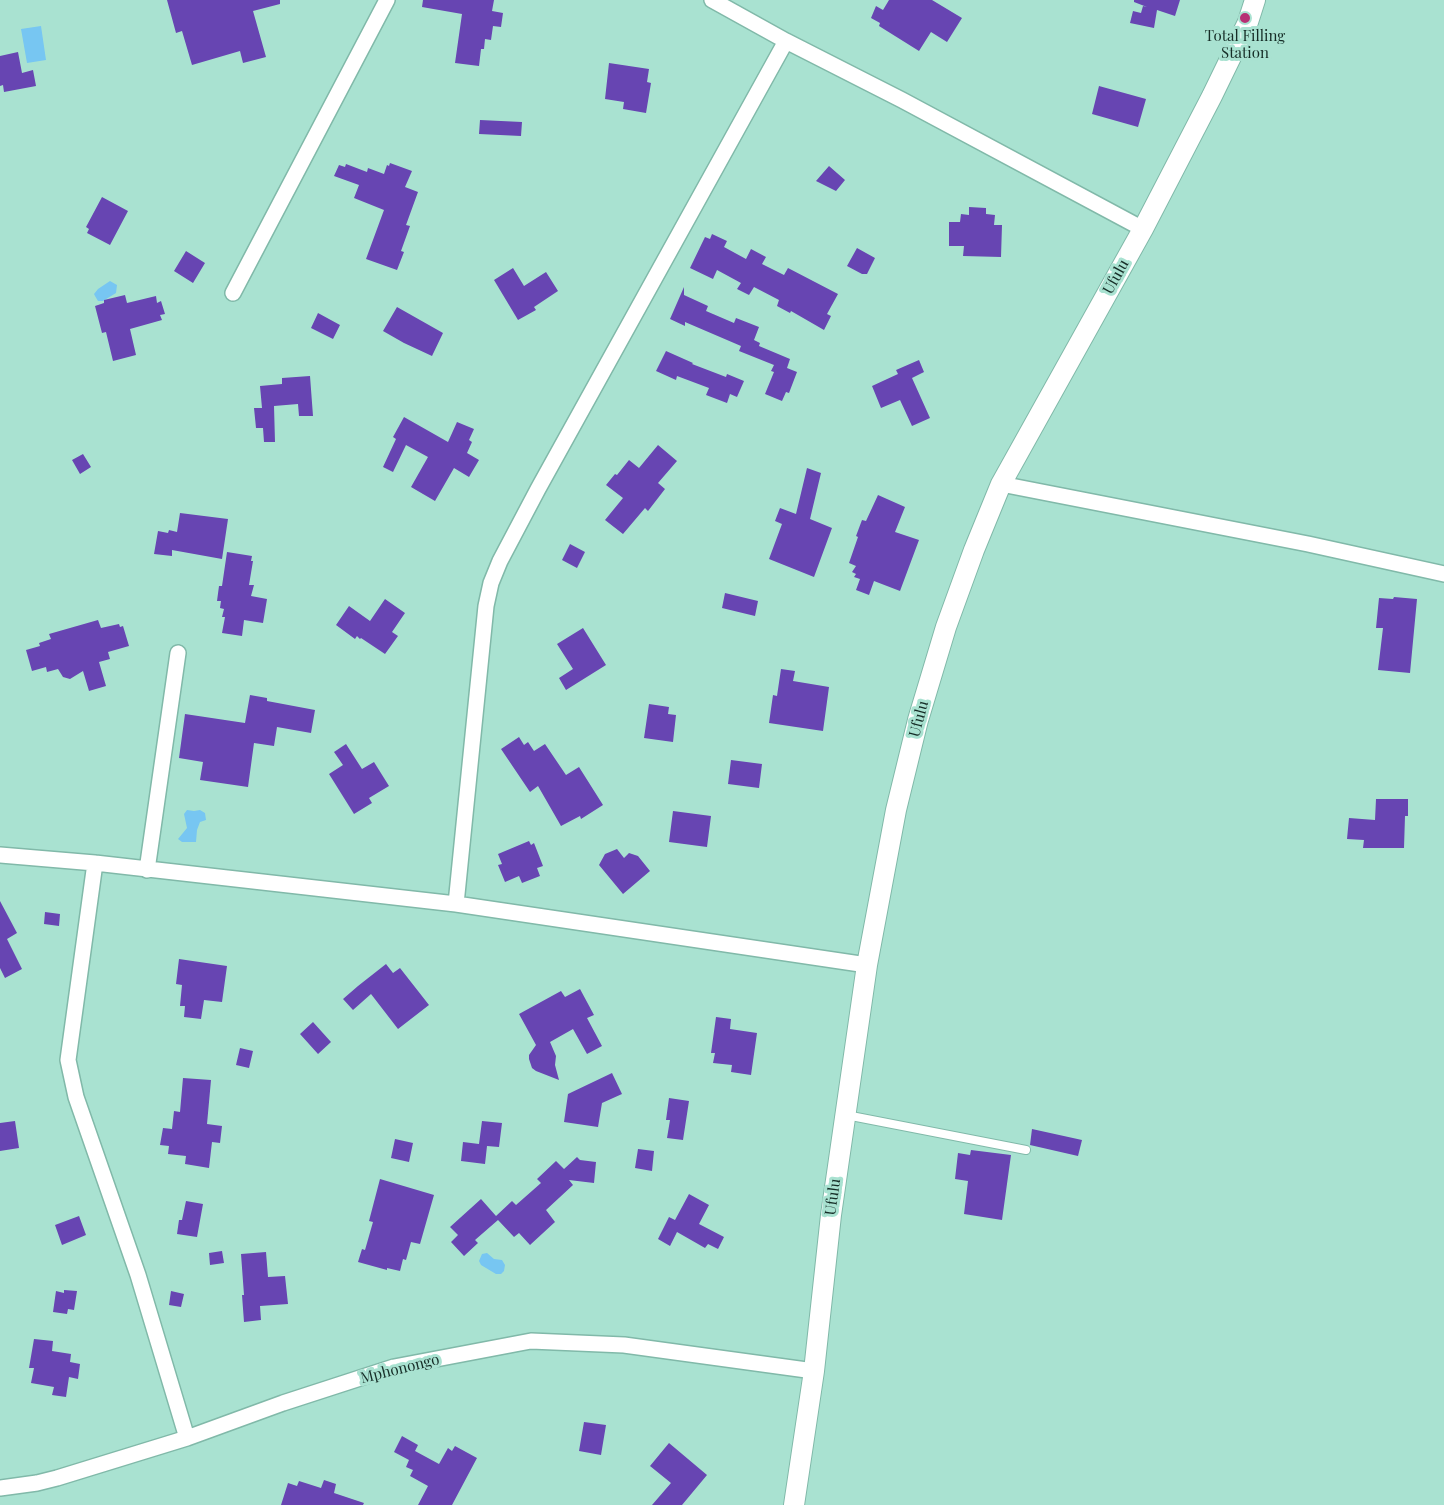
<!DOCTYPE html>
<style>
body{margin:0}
canvas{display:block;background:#a9e2d1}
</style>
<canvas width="1444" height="1505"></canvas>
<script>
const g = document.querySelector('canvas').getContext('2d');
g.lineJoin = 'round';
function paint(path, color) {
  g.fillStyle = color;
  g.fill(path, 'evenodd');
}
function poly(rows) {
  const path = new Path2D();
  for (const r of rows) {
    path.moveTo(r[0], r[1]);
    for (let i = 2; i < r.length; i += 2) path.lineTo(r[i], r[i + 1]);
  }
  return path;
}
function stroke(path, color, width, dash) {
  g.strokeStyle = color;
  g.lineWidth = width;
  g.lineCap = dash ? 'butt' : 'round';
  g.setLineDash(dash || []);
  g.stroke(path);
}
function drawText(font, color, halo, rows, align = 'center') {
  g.font = font + ' "Playfair Display",serif';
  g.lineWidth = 6;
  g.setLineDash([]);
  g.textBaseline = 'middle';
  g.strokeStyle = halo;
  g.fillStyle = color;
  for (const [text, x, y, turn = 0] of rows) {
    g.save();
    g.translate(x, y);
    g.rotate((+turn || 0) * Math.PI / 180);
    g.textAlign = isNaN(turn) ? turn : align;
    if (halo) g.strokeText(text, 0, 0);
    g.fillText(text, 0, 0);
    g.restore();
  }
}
paint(poly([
 [41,26,46,60,27,63,21,29],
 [110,281,117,285,116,293,103,301,98,301,95,296,94,294,98,289],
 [187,810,194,811,200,810,205,813,206,820,200,822,197,830,196,842,182,842,178,839,187,828,184,814],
 [487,1253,494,1259,502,1260,505,1265,504,1271,501,1274,496,1274,481,1265,479,1261,482,1254]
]), '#77c6f2');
paint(poly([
 [167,0,280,0,280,4,253,11,266,57,243,63,240,51,192,65,182,31,176,33],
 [423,0,494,0,492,11,503,13,501,27,493,26,491,40,485,39,484,49,481,49,479,66,455,63,462,14,422,7],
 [889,0,932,0,962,18,947,42,931,32,919,51,879,26,880,23,871,18,876,6,883,10],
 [1134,0,1180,0,1175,16,1157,10,1154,28,1130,23,1133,11,1141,13,1143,6,1147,7,1134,2],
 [18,52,22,73,33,70,36,86,4,92,3,85,0,86,0,56],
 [609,63,649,69,647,82,651,83,646,113,623,109,624,102,605,99],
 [1099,86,1146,99,1138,127,1092,114],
 [480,120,522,122,521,136,479,134],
 [390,163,412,171,405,187,418,192,406,225,410,226,401,251,404,252,397,270,366,259,384,210,354,198,359,185,334,176,339,165,345,167,346,164,367,172,368,168,384,174,387,165,389,166],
 [829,166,845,180,836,191,816,181],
 [102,197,128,211,110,245,87,233,89,229,86,227],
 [969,207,986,208,986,214,995,215,994,225,1002,225,1001,257,963,256,964,246,949,246,949,222,960,222,961,214,969,215],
 [712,234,727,241,724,247,746,259,751,249,766,257,762,264,784,275,788,268,838,294,827,314,831,316,824,330,791,311,790,313,777,306,779,300,754,287,749,295,737,289,741,283,717,270,713,279,690,268,705,237,710,239],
 [857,248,875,258,867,274,862,274,847,266],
 [186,251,205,263,193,283,174,271],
 [513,268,524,286,546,272,558,291,534,307,536,310,518,320,494,280],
 [684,287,684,295,708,306,706,311,734,323,736,318,759,327,754,340,760,343,759,346,790,359,787,368,797,372,789,393,786,392,782,401,765,394,774,372,771,371,774,365,739,351,741,346,685,322,685,326,670,319],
 [125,295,127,303,156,296,157,303,161,301,165,314,160,315,162,320,130,329,136,355,113,361,106,332,102,333,95,306,104,303,104,300],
 [397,307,443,333,432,356,404,343,383,331],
 [318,313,340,325,333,339,311,328],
 [666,351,693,363,692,364,726,377,727,374,744,381,737,397,730,394,727,403,706,395,709,388,677,376,676,380,656,371],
 [919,360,924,372,912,378,930,418,912,426,900,400,881,408,872,386,898,374,896,370],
 [310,376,313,416,299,416,298,404,274,406,275,442,264,442,263,428,256,428,254,408,262,408,260,386,282,384,282,378],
 [404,417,448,442,457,422,474,429,469,440,472,442,467,453,479,460,469,477,454,468,435,501,411,487,428,457,406,445,393,472,383,467,396,439,393,437],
 [658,445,677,461,658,483,665,489,648,511,645,508,623,534,605,520,623,498,606,485,615,474,617,475,629,460,639,468],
 [83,454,91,467,80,474,72,460],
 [807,468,821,473,810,519,832,528,814,577,769,559,782,524,775,521,780,508,796,514],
 [878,495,905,507,895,532,919,540,900,591,874,581,869,595,856,590,860,579,854,577,856,574,852,572,856,566,849,563,858,537,856,536,862,520,866,521],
 [180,513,228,519,222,559,172,550,172,556,154,554,158,531,168,533,169,530,177,532],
 [570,544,585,552,577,568,562,560],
 [227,552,252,556,251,561,253,561,249,585,254,585,251,596,267,599,263,623,244,620,242,636,222,633,225,617,222,617,224,609,220,608,221,601,217,601,219,586,222,586],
 [725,593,758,601,755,616,722,608],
 [1394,597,1417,599,1410,673,1378,670,1383,628,1376,628,1379,598,1393,599],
 [385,599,405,613,392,632,398,636,385,654,361,638,360,639,357,636,355,639,336,625,349,606,370,621],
 [98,620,101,628,119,624,120,627,123,626,129,646,108,652,110,659,99,662,106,686,89,691,83,671,70,679,63,677,58,669,47,672,46,667,32,671,26,650,40,646,39,643,51,639,49,634],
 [583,628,606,665,566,690,559,678,573,669,557,644],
 [781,669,795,671,793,681,829,687,823,731,769,723,773,695,777,696],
 [250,695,267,698,267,701,315,710,311,733,277,727,274,746,254,743,248,787,200,780,203,762,179,758,185,714,245,723],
 [649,704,669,707,668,714,676,715,673,742,644,738],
 [519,737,524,745,528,742,534,751,545,744,566,775,579,767,603,805,581,819,580,816,561,826,538,786,530,792,501,749],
 [346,744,362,769,374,762,389,786,369,798,372,803,354,814,329,774,343,765,334,752],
 [731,760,762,764,759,788,728,784],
 [1376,799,1408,799,1408,816,1405,816,1404,848,1363,848,1364,840,1347,839,1349,818,1375,820],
 [673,811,711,816,707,847,669,842],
 [529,841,531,845,534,843,543,866,537,868,540,876,522,883,519,876,505,882,498,865,502,864,498,854],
 [617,849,624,858,629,853,638,856,650,871,623,894,599,865,605,854],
 [0,901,17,933,7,939,22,969,5,978,0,968],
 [45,912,60,914,59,926,44,924],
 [179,959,227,966,222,1002,204,1000,201,1019,184,1017,185,1006,180,1006,182,985,176,984],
 [386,964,393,973,400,968,429,1005,398,1029,371,994,353,1010,343,999,358,986],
 [580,989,594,1015,587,1018,602,1046,587,1054,573,1029,550,1042,556,1056,555,1065,559,1080,536,1071,532,1068,529,1059,529,1055,536,1045,519,1014,561,991,565,997],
 [716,1017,731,1019,730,1029,757,1033,751,1075,731,1072,732,1065,713,1063,715,1053,711,1053],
 [313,1022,331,1042,318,1054,300,1034],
 [240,1048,253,1051,249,1068,236,1065],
 [612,1073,622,1094,602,1103,598,1127,564,1122,568,1094],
 [183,1078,211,1080,207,1124,222,1126,220,1143,212,1142,209,1168,185,1164,186,1156,168,1154,169,1146,160,1145,163,1128,172,1129,174,1111,180,1112],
 [669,1098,689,1101,683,1140,667,1138,670,1120,666,1120],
 [15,1121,19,1148,0,1151,0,1123],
 [482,1121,502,1123,499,1147,487,1146,485,1164,461,1161,463,1142,479,1144],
 [1032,1129,1082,1140,1078,1156,1030,1145],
 [395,1139,413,1143,409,1162,391,1158],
 [638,1149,654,1151,652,1171,635,1168],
 [971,1150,1011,1155,1002,1220,964,1214,968,1181,955,1179,958,1153,970,1155],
 [577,1157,580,1160,596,1162,594,1183,569,1180,573,1185,546,1210,555,1222,530,1245,519,1233,514,1237,498,1220,475,1240,478,1243,464,1256,451,1242,458,1235,450,1227,481,1199,496,1216,512,1201,516,1205,541,1183,537,1179,556,1161,564,1169],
 [380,1179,434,1195,420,1244,411,1242,406,1260,403,1259,400,1271,387,1268,387,1270,358,1262,362,1249,365,1250,373,1222,369,1221],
 [689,1194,709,1205,699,1224,724,1237,718,1249,708,1244,705,1248,677,1232,670,1246,658,1239,669,1217,675,1220],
 [186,1201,203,1204,197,1237,177,1234,179,1220,182,1220],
 [79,1216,86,1235,62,1245,55,1225],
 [222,1251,224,1263,210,1265,209,1253],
 [266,1252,268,1277,285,1276,288,1304,260,1306,261,1320,244,1322,242,1295,244,1295,241,1254],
 [64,1290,77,1291,74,1310,68,1309,67,1314,53,1312,56,1291,64,1293],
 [171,1291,184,1294,181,1307,169,1305],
 [34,1339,53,1341,52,1351,71,1354,70,1362,80,1364,78,1379,69,1377,66,1397,52,1395,54,1387,31,1383,34,1368,29,1368],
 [584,1422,606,1425,601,1455,579,1451],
 [402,1436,418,1445,415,1451,439,1464,448,1448,452,1451,455,1446,477,1458,452,1505,418,1505,428,1486,410,1476,413,1470,406,1467,409,1460,394,1452],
 [669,1443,707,1475,682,1505,652,1505,671,1483,650,1466],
 [324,1480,336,1484,334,1493,364,1503,363,1505,281,1505,288,1483,297,1486,299,1481,321,1488]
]), '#6745b2');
const service = poly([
 [846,1115,1026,1150]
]);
const minor = poly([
 [712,0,786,41,902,100,1143,229],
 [233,293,387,0],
 [1001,484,1308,544,1444,574],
 [0,855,95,863,456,904,867,965],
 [95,863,68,1060,76,1097,138,1275,187,1438],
 [147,870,178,653],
 [456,904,486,606,491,583,500,561,538,489,786,41],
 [0,1488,37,1483,57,1478,187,1438,283,1403,394,1367,531,1341,624,1345,814,1371]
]);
const tertiary = poly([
 [794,1505,814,1371,831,1215,867,965,896,810,918,720,946,627,974,550,1001,484,1143,229,1212,96,1248,22,1255,0]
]);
stroke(service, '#81b9a9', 10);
stroke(minor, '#81b9a9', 18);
stroke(tertiary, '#81b9a9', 22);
stroke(service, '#fff', 8);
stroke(minor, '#fff', 15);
stroke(tertiary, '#fff', 20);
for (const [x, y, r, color] of [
 [1245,18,6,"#b73175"]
]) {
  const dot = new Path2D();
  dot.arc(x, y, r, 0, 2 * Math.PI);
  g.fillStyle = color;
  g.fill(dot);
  stroke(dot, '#a9e2d1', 2);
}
drawText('15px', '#162d27', '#a9e2d1', [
 ["Total Filling",1245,36],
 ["Station",1245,53]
]);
drawText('15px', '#162d27', '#a9e2d1', [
 ["Ufulu",1116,277,-61],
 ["Ufulu",919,719,-75],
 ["Ufulu",833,1197,-82],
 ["Mphonongo",400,1369,-14]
]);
</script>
